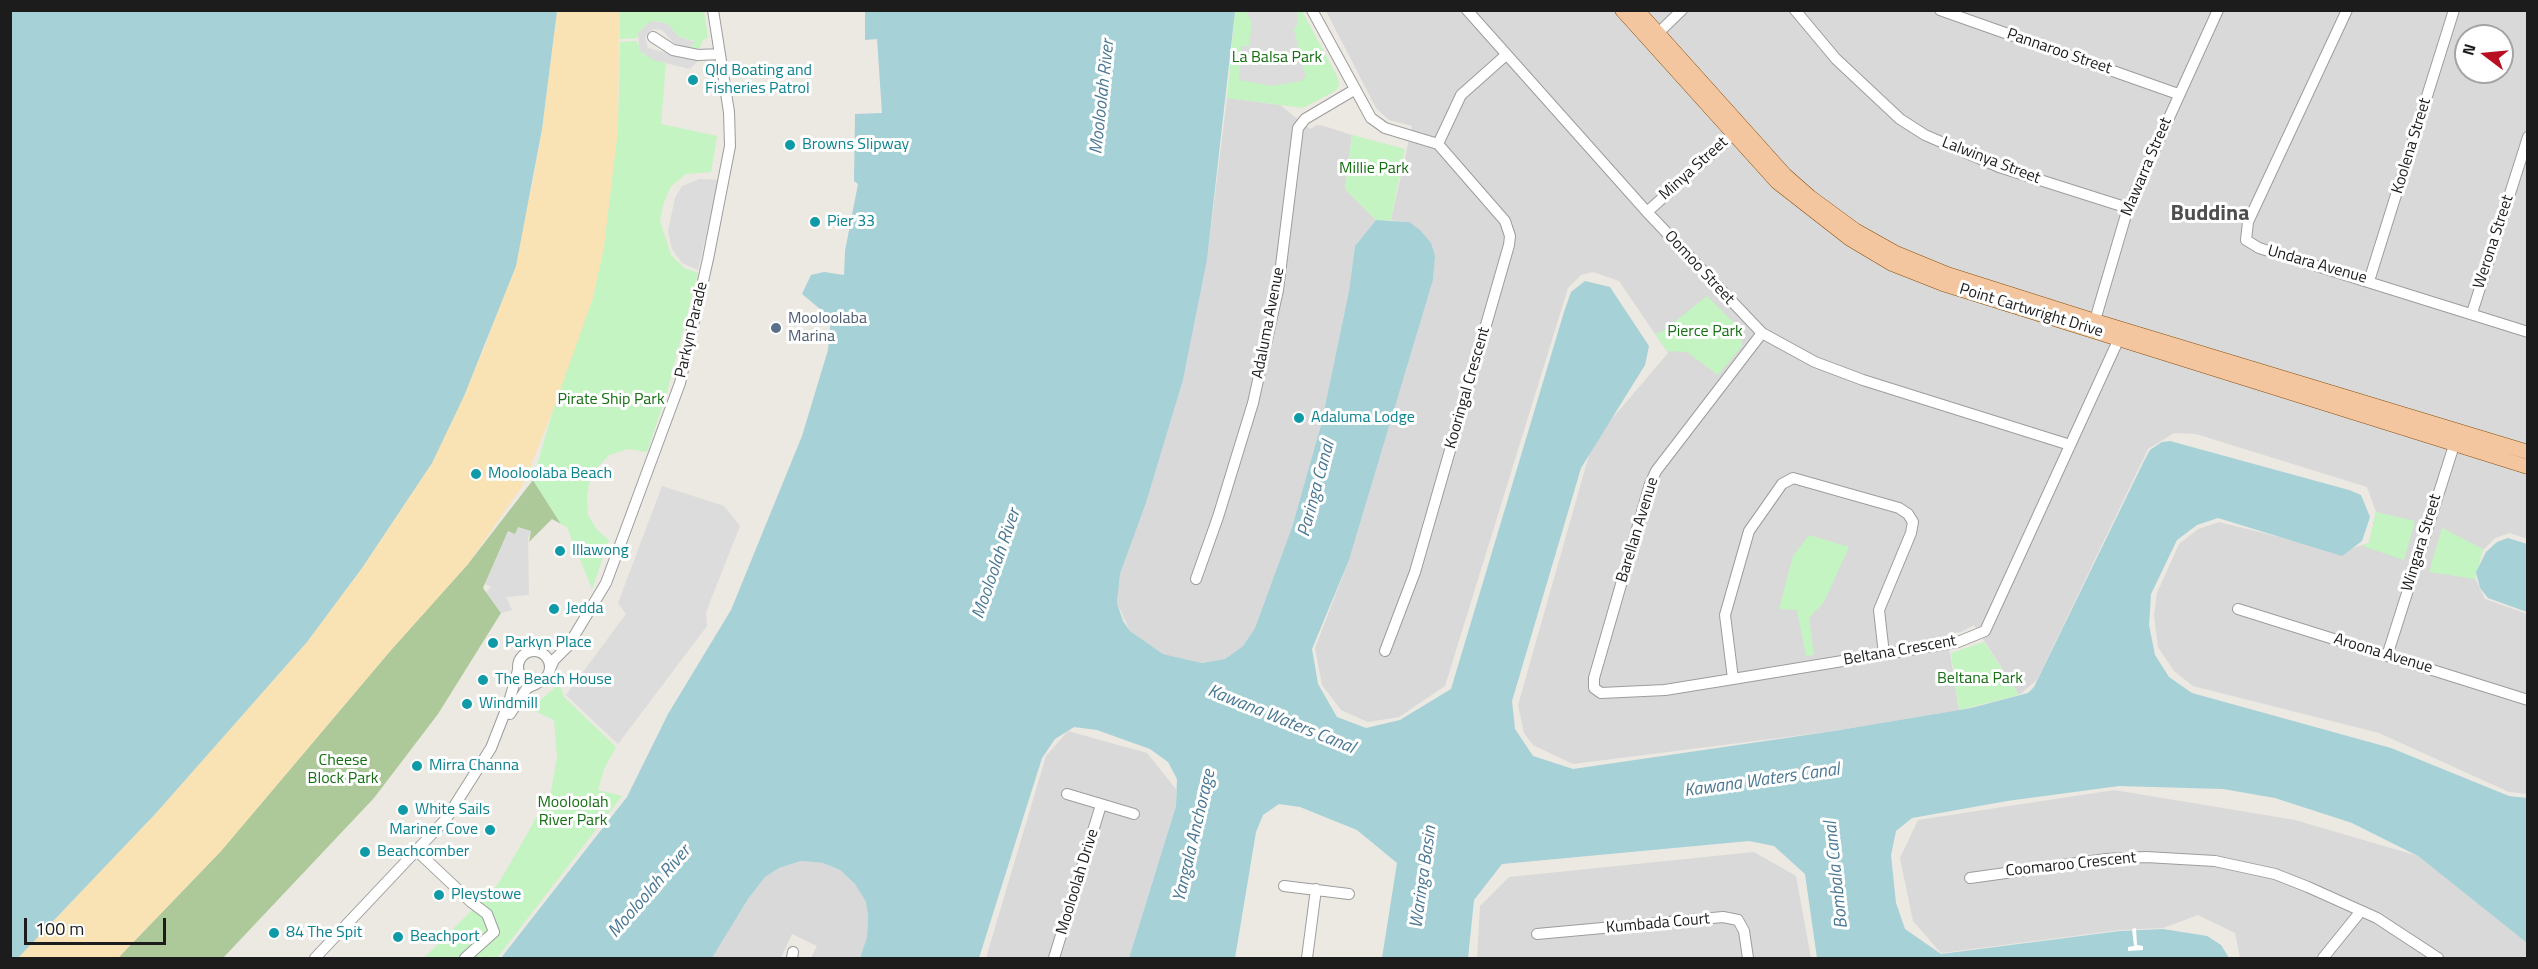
<!DOCTYPE html>
<style>
body{margin:0}
#map{position:relative;width:2538px;height:969px;overflow:hidden;background:#ece8e2;font-family:"Titillium Web",sans-serif}
canvas{display:block}
.frame{position:absolute;inset:0;border:12px solid #1c1c1c;pointer-events:none}
.north{position:absolute;left:2454px;top:24px;width:60px;height:60px;box-sizing:border-box;background:#fff;border:2px solid #a4a4a4;border-radius:50%;rotate:286deg;font-size:16px;font-weight:700;line-height:24px;text-align:center;color:#1c1c1c}
.north::after{content:'';display:block;margin:auto;width:21px;height:27px;background:#b81022;clip-path:polygon(50% 0,100% 100%,50% 72%,0 100%)}
.scale{position:absolute;left:24px;top:918px;width:142px;height:27px;box-sizing:border-box;border:3px solid #1c1c1c;border-top:0;padding-left:8px;font-size:18px;line-height:21px;white-space:nowrap;color:#1c1c1c;-webkit-text-stroke:4px #fff;paint-order:stroke}
</style>
<div id="map">
<canvas width="2538" height="969"></canvas>
<div class="frame"></div>
<div class="north">N</div>
<div class="scale">100 m</div>
</div>
<script>
const g = document.querySelector('canvas').getContext('2d');
g.lineJoin = 'round';
function paint(path, color) {
  g.fillStyle = color;
  g.fill(path, 'evenodd');
}
function poly(rows) {
  const path = new Path2D();
  for (const r of rows) {
    if (r.length === 3) {
      path.moveTo(r[0] + r[2], r[1]);
      path.arc(r[0], r[1], r[2], 0, 2 * Math.PI);
      continue;
    }
    path.moveTo(r[0], r[1]);
    for (let i = 2; i < r.length; i += 2) path.lineTo(r[i], r[i + 1]);
  }
  return path;
}
function stroke(path, color, width, dash) {
  g.strokeStyle = color;
  g.lineWidth = width;
  g.lineCap = dash ? 'butt' : 'round';
  g.setLineDash(dash || []);
  g.stroke(path);
}
function drawText(font, color, halo, rows, align = 'center') {
  g.font = font + ' "Titillium Web",sans-serif';
  g.lineWidth = 6;
  g.setLineDash([]);
  g.textBaseline = 'middle';
  g.strokeStyle = halo;
  g.fillStyle = color;
  for (const [text, x, y, turn = 0] of rows) {
    g.save();
    g.translate(x, y);
    g.rotate((+turn || 0) * Math.PI / 180);
    g.textAlign = isNaN(turn) ? turn : align;
    if (halo) g.strokeText(text, 0, 0);
    g.fillText(text, 0, 0);
    g.restore();
  }
}
paint(poly([
 [1326,11,2527,11,2527,539,2510,533,2495,538,2481,552,2474,576,2485,599,2527,614,2527,794,2509,792,2379,733,2193,686,2174,671,2158,647,2154,615,2157,593,2179,544,2198,529,2219,522,2340,552,2369,543,2376,512,2367,487,2196,434,2174,433,2148,449,2037,680,2019,695,1974,625,1961,632,1947,634,1959,710,1834,731,1573,764,1533,745,1524,733,1518,705,1593,441,1668,353,1619,281,1593,272,1581,275,1568,288,1445,686,1399,717,1368,722,1341,710,1322,685,1315,648,1349,560,1433,280,1435,256,1409,222,1391,220,1412,126,1389,120,1376,108],
 [2466,36,2502,36,2502,72,2466,72],
 [1227,98,1280,105,1310,129,1317,125,1324,126,1352,135,1345,189,1376,220,1355,246,1349,291,1321,425,1292,527,1255,628,1243,646,1225,659,1202,663,1163,654,1130,631,1117,603,1120,574,1146,503,1183,380,1207,260],
 [1068,731,1147,753,1176,789,1176,806,1129,958,986,958,1046,756],
 [2114,790,2295,820,2418,856,2527,943,2527,958,2240,958,2235,933,2198,915,2163,928,2120,930,1941,953,1913,921,1900,858,1918,820],
 [1754,852,1796,876,1811,958,1477,958,1480,906,1509,877],
 [801,861,823,863,840,870,855,884,866,902,868,916,867,937,860,958,811,958,817,946,792,934,781,958,712,958,748,899,765,877,779,868]
]), '#dad9d9');
paint(poly([
 [533,480,561,524,552,519,529,542,531,531,515,535,508,532,483,588,501,613,438,714,374,798,223,958,118,958,221,851,391,650,468,564]
]), '#adc99a');
paint(poly([
 [557,11,619,11,618,130,604,247,593,298,572,363,523,485,468,564,391,650,221,851,118,958,18,958,157,812,307,642,362,568,432,463,488,339,532,187,542,129]
]), '#f9e3b4');
paint(poly([
 [619,11,704,11,708,38,703,40,700,48,689,48,695,41,679,37,668,24,657,21,645,25,637,38,620,39],
 [1235,11,1302,11,1338,78,1339,86,1335,91,1303,108,1227,98],
 [637,41,643,54,666,63,661,124,717,136,711,172,686,174,671,186,663,205,660,221,671,255,684,268,698,273,667,392,647,452,628,449,609,455,594,471,589,484,587,494,588,515,597,530,609,540,592,589,567,527,561,524,533,480,552,413,593,298,604,247,618,130,620,42],
 [1352,135,1405,149,1391,220,1376,220,1345,189],
 [1707,296,1742,331,1742,346,1718,375,1687,352,1667,351,1655,334,1663,331],
 [2376,512,2415,521,2404,560,2362,546,2369,543],
 [2442,528,2483,549,2475,579,2429,572],
 [1809,535,1849,547,1824,602,1809,618,1814,655,1806,656,1797,610,1779,609,1793,556],
 [1984,642,2019,695,1959,710,1951,653],
 [559,684,564,697,616,747,604,769,598,790,622,796,497,958,424,958,499,883,551,792,557,757,554,720,530,709]
]), '#c3f4c1');
paint(poly([
 [1246,11,1297,11,1298,23,1294,30,1306,77,1301,81,1272,86,1239,80,1241,46,1249,46,1252,22],
 [654,21,668,24,679,37,695,42,689,48,676,45,662,30,654,29,645,37,648,48,698,61,690,69,653,60,640,51,638,33,648,23],
 [699,179,719,180,698,270,682,263,672,249,668,231,675,198,682,186],
 [662,486,724,506,740,526,706,612,707,626,618,744,566,695,626,614,618,603],
 [518,527,531,531,528,538,529,595,506,597,512,610,501,613,486,592,491,587,485,584,508,531,515,534]
]), '#dcdcdc');
paint(poly([
 [10,11,557,11,542,129,516,266,464,396,432,463,362,568,307,642,157,812,18,958,10,958],
 [865,11,1235,11,1207,260,1183,380,1146,503,1120,574,1117,603,1123,621,1130,631,1163,654,1202,663,1225,659,1243,646,1255,628,1292,527,1321,425,1349,291,1355,246,1376,220,1409,222,1420,230,1431,243,1435,256,1433,280,1349,560,1312,649,1318,684,1337,717,1366,728,1400,720,1451,689,1564,312,1571,292,1585,281,1610,287,1649,346,1645,365,1581,468,1512,701,1515,729,1533,756,1573,769,1834,731,1971,708,2028,693,2034,687,2144,461,2150,450,2162,442,2170,441,2349,490,2361,495,2370,517,2362,541,2342,556,2218,518,2197,525,2177,540,2151,594,2149,625,2155,655,2169,677,2192,693,2391,748,2509,796,2527,798,2527,943,2418,856,2352,823,2275,798,2223,789,2119,786,2007,801,1912,818,1896,831,1891,855,1896,903,1905,929,1941,954,2120,931,2163,929,2207,936,2221,945,2229,958,1817,958,1805,874,1774,846,1749,841,1502,864,1474,900,1468,958,1382,958,1397,863,1357,830,1300,807,1279,804,1263,815,1256,832,1235,958,1129,958,1176,806,1177,779,1168,762,1150,749,1097,730,1074,727,1055,739,1042,758,979,958,860,958,867,937,868,916,866,902,855,884,840,870,823,863,801,861,779,868,765,877,748,899,712,958,501,958,627,797,668,714,731,610,802,436,828,350,831,318,802,294,811,275,824,272,844,275,845,251,858,184,854,181,855,114,882,113,877,39,865,40],
 [2508,538,2527,544,2527,612,2488,598,2480,588,2476,572,2486,552,2497,542]
]), '#a5d1d7');
paint(poly([
 [2136,928,2137,945,2143,946,2143,950,2128,951,2128,947,2134,946,2132,929]
]), '#fff');
const minor = poly([
 [1312,10,1371,118,1385,128,1438,144],
 [1467,10,1647,212,1762,333,1815,362,1863,380,2070,445],
 [1795,10,1836,59,1900,119,1925,135,1999,167,2128,208],
 [1940,10,2178,94],
 [2347,10,2248,222,2246,240,2259,248,2528,332],
 [653,37,673,50,698,55,720,54],
 [1654,37,1682,10],
 [1438,144,1461,95,1506,55],
 [1647,212,1738,130],
 [2369,281,2454,10],
 [2472,313,2528,137],
 [2093,327,2128,208,2218,10],
 [1762,333,1656,471,1650,484,1594,678,1594,688,1601,693,1665,690,1733,679,1958,642,1985,631,2122,332],
 [1196,579,1218,517,1253,403,1278,290,1298,128,1305,119,1354,90],
 [2238,609,2528,700],
 [534,667,16],
 [1385,651,1415,572,1509,245,1510,236,1505,221,1438,144],
 [2387,656,2456,439],
 [550,669,554,660,568,646,606,583,680,383,708,259,730,146,729,112,713,10],
 [1733,679,1725,615,1749,531,1782,484,1793,478,1899,508,1908,514,1913,522,1911,533,1879,610,1884,654],
 [510,714,527,688,536,684],
 [1067,794,1134,814],
 [418,852,471,902,487,914,494,932,465,958],
 [1970,878,2106,859,2146,857,2215,861,2275,874,2308,887,2377,918,2438,958],
 [1284,886,1349,894],
 [1537,934,1723,917,1738,920,1744,931,1748,958],
 [315,958,446,819,491,748,509,702,518,670],
 [792,958,793,952],
 [1054,958,1101,805],
 [1307,958,1316,889],
 [2323,958,2361,911]
]);
const major = poly([
 [1622,10,1777,182,1850,239,1892,264,1943,284,2528,467],
 [1637,10,1785,175,1810,197,1855,230,1896,253,1947,274,2095,321,2528,452]
]);
stroke(minor, '#9d9d9d', 12);
stroke(major, '#88510b', 15);
stroke(minor, '#fff', 10);
stroke(major, '#f4c69f', 14);
for (const [x, y, r, color] of [
 [693,80,6,"#0f9aa8"],
 [790,145,6,"#0f9aa8"],
 [815,222,6,"#0f9aa8"],
 [776,328,6,"#5c6f8a"],
 [1299,418,6,"#0f9aa8"],
 [476,474,6,"#0f9aa8"],
 [560,551,6,"#0f9aa8"],
 [554,609,6,"#0f9aa8"],
 [493,643,6,"#0f9aa8"],
 [483,680,6,"#0f9aa8"],
 [467,704,6,"#0f9aa8"],
 [417,766,6,"#0f9aa8"],
 [403,810,6,"#0f9aa8"],
 [490,830,6,"#0f9aa8"],
 [365,852,6,"#0f9aa8"],
 [439,895,6,"#0f9aa8"],
 [274,933,6,"#0f9aa8"],
 [398,937,6,"#0f9aa8"]
]) {
  const dot = new Path2D();
  dot.arc(x, y, r, 0, 2 * Math.PI);
  g.fillStyle = color;
  g.fill(dot);
  stroke(dot, '#fff', 2);
}
drawText('16px', '#1c1c1c', '#fff', [
 ["Pannaroo Street",2059,52,19],
 ["Koolena Street",2412,146,-73],
 ["Lalwinya Street",1991,161,21],
 ["Mawarra Street",2147,167,-67],
 ["Minya Street",1694,169,-42],
 ["Werona Street",2494,242,-72],
 ["Undara Avenue",2317,265,16],
 ["Oomoo Street",1699,268,47],
 ["Point Cartwright Drive",2031,311,17],
 ["Adaluma Avenue",1269,323,-79],
 ["Parkyn Parade",692,330,-77],
 ["Kooringal Crescent",1468,388,-74],
 ["Barellan Avenue",1638,530,-73],
 ["Wingara Street",2422,543,-73],
 ["Beltana Crescent",1900,651,-10],
 ["Aroona Avenue",2383,654,17],
 ["Coomaroo Crescent",2071,865,-6],
 ["Mooloolah Drive",1078,882,-73],
 ["Kumbada Court",1658,924,-5]
]);
drawText('16px', '#167013', '#fff', [
 ["La Balsa Park",1277,58],
 ["Millie Park",1374,169],
 ["Pierce Park",1705,332],
 ["Pirate Ship Park",611,400],
 ["Beltana Park",1980,679],
 ["Cheese",343,761],
 ["Block Park",343,779],
 ["Mooloolah",573,803],
 ["River Park",573,821]
]);
drawText('16px', '#0d838f', '#fff', [
 ["Qld Boating and",705,71],
 ["Fisheries Patrol",705,89],
 ["Browns Slipway",802,145],
 ["Pier 33",827,222],
 ["Adaluma Lodge",1311,418],
 ["Mooloolaba Beach",488,474],
 ["Illawong",572,551],
 ["Jedda",566,609],
 ["Parkyn Place",505,643],
 ["The Beach House",495,680],
 ["Windmill",479,704],
 ["Mirra Channa",429,766],
 ["White Sails",415,810],
 ["Mariner Cove",478,830,"right"],
 ["Beachcomber",377,852],
 ["Pleystowe",451,895],
 ["84 The Spit",286,933],
 ["Beachport",410,937]
], 'left');
drawText('16px', '#4e5e75', '#fff', [
 ["Mooloolaba",788,319],
 ["Marina",788,337]
], 'left');
drawText('italic 18px', '#4a7894', '#fff', [
 ["Mooloolah River",1103,97,-84],
 ["Paringa Canal",1317,489,-75],
 ["Mooloolah River",997,564,-71],
 ["Kawana Waters Canal",1281,720,22],
 ["Kawana Waters Canal",1762,781,-8],
 ["Yangala Anchorage",1195,836,-77],
 ["Bombala Canal",1837,875,-96],
 ["Waringa Basin",1424,877,-82],
 ["Mooloolah River",650,892,-49]
]);
drawText('bold 22px', '#4f4f4f', '#fff', [
 ["Buddina",2210,215]
]);
</script>
